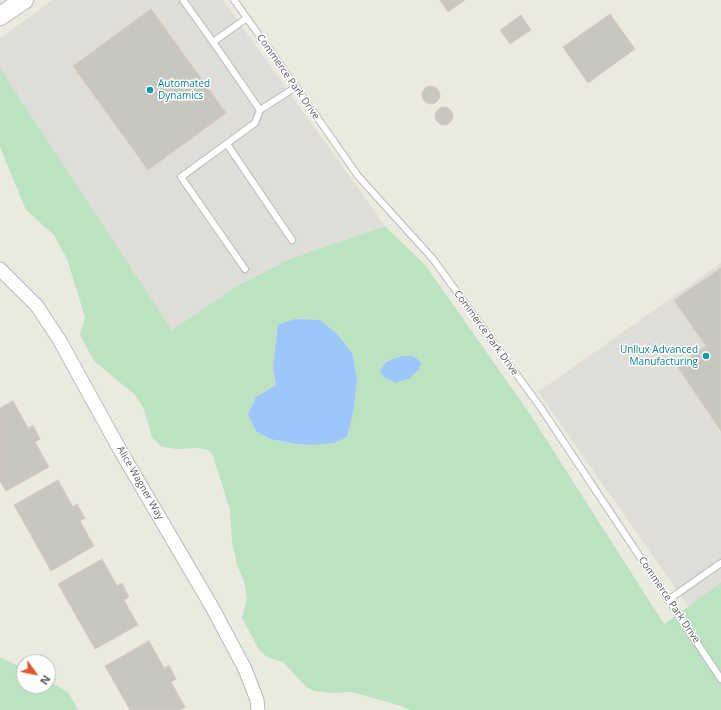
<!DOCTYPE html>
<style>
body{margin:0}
#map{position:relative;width:721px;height:710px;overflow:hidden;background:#ebeadf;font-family:"Open Sans",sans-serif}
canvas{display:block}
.north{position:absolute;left:16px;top:654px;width:40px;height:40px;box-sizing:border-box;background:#fff;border:1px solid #bcbdbf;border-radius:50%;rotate:123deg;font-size:11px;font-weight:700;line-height:16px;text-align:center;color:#585b60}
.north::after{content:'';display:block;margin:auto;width:14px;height:18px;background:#e6542b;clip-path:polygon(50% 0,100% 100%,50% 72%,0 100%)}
</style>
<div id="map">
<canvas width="721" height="710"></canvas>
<div class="north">N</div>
</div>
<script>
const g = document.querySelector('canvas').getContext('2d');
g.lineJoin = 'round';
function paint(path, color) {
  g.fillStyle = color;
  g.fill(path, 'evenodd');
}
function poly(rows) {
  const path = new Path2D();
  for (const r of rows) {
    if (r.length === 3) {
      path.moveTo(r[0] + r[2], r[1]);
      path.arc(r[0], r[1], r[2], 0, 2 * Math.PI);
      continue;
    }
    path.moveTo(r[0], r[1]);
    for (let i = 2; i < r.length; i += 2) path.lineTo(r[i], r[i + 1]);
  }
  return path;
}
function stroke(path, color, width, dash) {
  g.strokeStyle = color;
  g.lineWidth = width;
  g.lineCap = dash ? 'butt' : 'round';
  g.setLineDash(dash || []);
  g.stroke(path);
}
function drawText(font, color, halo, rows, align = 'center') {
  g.font = font + ' "Open Sans",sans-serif';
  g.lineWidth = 3;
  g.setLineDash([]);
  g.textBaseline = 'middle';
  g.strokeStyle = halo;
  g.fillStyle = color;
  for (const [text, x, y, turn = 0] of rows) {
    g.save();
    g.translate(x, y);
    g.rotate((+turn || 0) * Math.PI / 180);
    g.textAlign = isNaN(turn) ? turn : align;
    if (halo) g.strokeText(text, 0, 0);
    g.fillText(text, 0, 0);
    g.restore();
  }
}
paint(poly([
 [53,0,223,0,385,226,290,259,237,286,172,330,0,68,0,38],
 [721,263,721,653,538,392]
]), '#dfddd7');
paint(poly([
 [0,68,172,330,237,286,290,259,385,226,426,266,530,414,664,624,721,583,721,710,410,710,401,706,352,692,331,693,314,691,306,687,283,662,267,657,259,650,242,618,247,598,244,581,237,565,232,542,230,510,213,456,208,450,197,448,177,449,162,447,152,438,144,409,135,395,94,361,80,335,85,317,67,259,54,235,26,210,0,147],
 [353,355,357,380,354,408,312,445,296,444,270,439,256,397,276,385],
 [0,657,24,669,24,686,48,686,48,681,68,692,78,710,0,710]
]), '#bbe3c1');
paint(poly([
 [295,319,320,320,338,335,353,355,357,380,354,408,347,437,334,443,312,445,296,444,270,439,256,431,248,414,256,397,276,385,273,368,278,325],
 [402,356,413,356,421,362,419,369,410,378,396,383,385,378,380,371,386,362]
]), '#9dc6fd');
const building = poly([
 [440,0,465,0,448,12,440,0],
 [151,9,226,113,148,170,73,66,151,9],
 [610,14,635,49,588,83,563,47,610,14],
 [521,15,531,30,510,44,500,30,521,15],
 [431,95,9],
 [444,116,9],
 [721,268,721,431,677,366,706,346,674,300,721,268],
 [13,401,28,428,33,425,40,439,35,442,49,467,6,491,0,481,0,408,13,401],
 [58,480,73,507,77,504,85,518,80,521,94,546,51,571,14,505,58,480],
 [102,559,117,586,122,583,129,597,124,600,138,625,95,649,58,584,102,559],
 [149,641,164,668,169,665,176,679,171,682,185,707,180,710,130,710,105,666,149,641]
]);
paint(building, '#c8c7bf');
stroke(building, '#d0cdbe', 1);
const lane = poly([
 [183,0,213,42,247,18],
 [234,0,296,87,358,176,433,259,541,408,721,679],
 [213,42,260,110],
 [227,144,292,240],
 [245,269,181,177,255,123,260,110,296,87],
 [668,600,721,563]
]);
const street = poly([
 [0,269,37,306,60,341,120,450,212,607,245,669,257,700,258,710]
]);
const secondary = poly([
 [0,16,24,0]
]);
stroke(lane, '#b7b9be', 8);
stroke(street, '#b7b9be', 15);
stroke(secondary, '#b8bac1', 20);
stroke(lane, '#fff', 6);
stroke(street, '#fff', 13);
stroke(secondary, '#fff', 18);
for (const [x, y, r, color] of [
 [150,90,4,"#0f9aa8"],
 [706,356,4,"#0f9aa8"]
]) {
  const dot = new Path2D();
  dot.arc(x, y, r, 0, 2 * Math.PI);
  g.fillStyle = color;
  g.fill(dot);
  stroke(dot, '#fff', 1.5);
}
drawText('10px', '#585b60', '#fff', [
 ["Commerce Park Drive",288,77,55],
 ["Commerce Park Drive",486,333,54],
 ["Alice Wagner Way",140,483,60],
 ["Commerce Park Drive",669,600,56]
]);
drawText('10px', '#0d838f', '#fff', [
 ["Automated",158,84],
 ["Dynamics",158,96],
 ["Unllux Advanced",698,350,"right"],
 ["Manufacturing",698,362,"right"]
], 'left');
</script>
